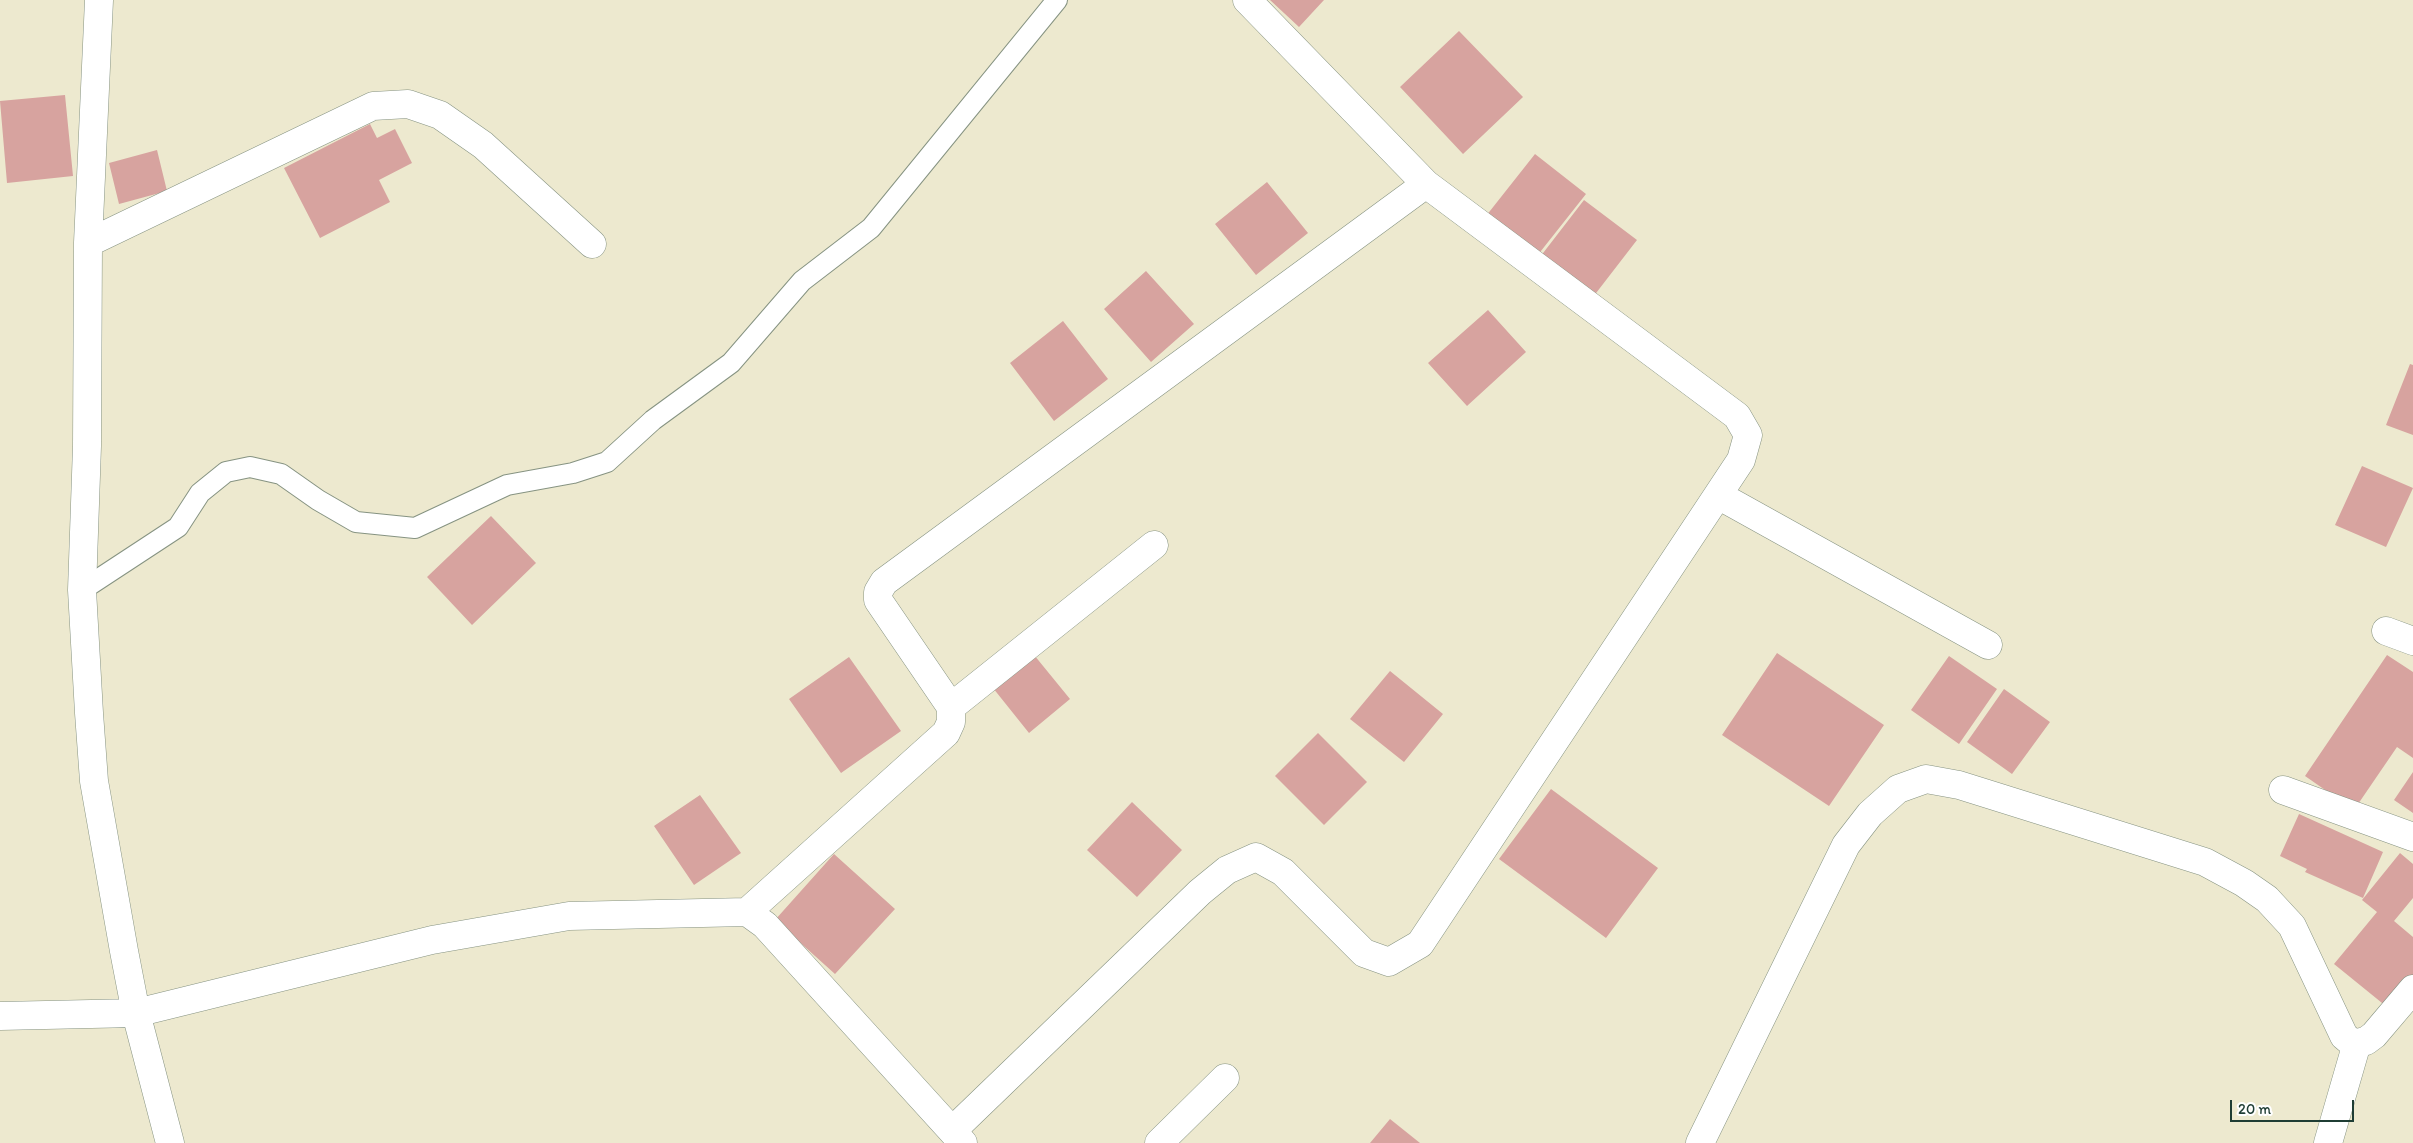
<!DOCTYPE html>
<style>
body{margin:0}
#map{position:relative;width:2413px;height:1143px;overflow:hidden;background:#ede9cf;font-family:Itim,sans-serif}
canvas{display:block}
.scale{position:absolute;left:2230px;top:1100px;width:124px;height:22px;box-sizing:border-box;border:2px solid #1f3d34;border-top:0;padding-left:6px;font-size:15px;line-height:18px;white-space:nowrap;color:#1f3d34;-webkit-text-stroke:4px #fff;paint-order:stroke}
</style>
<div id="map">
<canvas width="2413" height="1143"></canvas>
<div class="scale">20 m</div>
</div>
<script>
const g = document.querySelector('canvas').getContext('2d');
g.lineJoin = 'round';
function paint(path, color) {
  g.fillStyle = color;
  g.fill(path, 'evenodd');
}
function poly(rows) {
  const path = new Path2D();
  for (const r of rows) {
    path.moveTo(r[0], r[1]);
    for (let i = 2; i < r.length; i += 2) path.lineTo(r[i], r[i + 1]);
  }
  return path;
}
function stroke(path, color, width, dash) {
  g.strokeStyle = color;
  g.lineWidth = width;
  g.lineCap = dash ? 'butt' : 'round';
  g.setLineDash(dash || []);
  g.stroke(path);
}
paint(poly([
 [1270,0,1324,0,1299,27],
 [1459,31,1523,97,1463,154,1400,87],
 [65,95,73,176,7,183,0,101],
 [370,124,377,138,395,129,412,163,379,180,390,202,320,238,284,168],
 [157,150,167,191,119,204,109,163],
 [1535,154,1586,194,1537,256,1486,216],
 [1267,182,1308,233,1256,275,1215,224],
 [1584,200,1637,240,1593,297,1540,257],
 [1146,271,1194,324,1151,362,1104,309],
 [1488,310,1526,352,1467,406,1428,363],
 [1063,321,1108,379,1054,421,1010,363],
 [2410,364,2413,365,2413,435,2386,425],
 [2362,466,2413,488,2386,547,2335,525],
 [491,516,536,563,472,625,427,577],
 [1030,650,1070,699,1029,733,989,683],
 [1777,653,1884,725,1829,806,1722,735],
 [2387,655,2413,672,2413,758,2397,747,2354,810,2305,776],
 [1949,656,1997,689,1959,744,1911,710],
 [849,657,901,731,841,773,789,699],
 [1390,671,1443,714,1404,762,1350,719],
 [2004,689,2050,722,2012,774,1967,742],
 [1318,733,1367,782,1324,825,1275,776],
 [2413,772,2413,813,2394,800],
 [1551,789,1658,868,1606,938,1499,859],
 [700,795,741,853,694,885,654,826],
 [1132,802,1182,850,1137,897,1087,850],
 [2299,814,2383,852,2363,898,2305,872,2307,869,2280,856],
 [2400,853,2413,864,2413,898,2394,921,2413,937,2413,976,2387,1007,2334,964,2377,912,2362,900],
 [834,854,895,909,835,974,775,920],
 [1390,1119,1420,1143,1370,1143]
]), '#d7a39f');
const service = poly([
 [82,590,178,527,200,493,226,472,250,467,281,474,318,500,356,522,415,528,507,485,573,473,607,462,653,420,731,363,802,281,871,228,1057,0]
]);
const minor = poly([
 [99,0,88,243,87,446,82,590,89,713,94,781,124,951,136,1013,170,1143],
 [88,243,373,106,408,104,440,115,483,145,592,244],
 [1718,495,1988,645],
 [2386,631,2413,641],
 [951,707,1154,545],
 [2283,790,2413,837],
 [747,912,946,733,951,722,951,707,878,600,878,592,884,582,1426,184,1247,0],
 [0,1016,136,1013,432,940,569,916,747,912,765,925,963,1143],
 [953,1130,1200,892,1227,870,1256,857,1283,872,1364,953,1389,962,1420,944,1741,460,1748,435,1737,416,1426,184],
 [1159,1143,1225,1078],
 [1700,1143,1846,845,1870,814,1898,789,1926,779,1959,785,2205,862,2244,883,2267,899,2292,926,2344,1036,2350,1041,2357,1043,2366,1041,2374,1035,2413,989],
 [2328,1143,2357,1043]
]);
stroke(service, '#869382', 22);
stroke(minor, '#869382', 29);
stroke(service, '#fff', 20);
stroke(minor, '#fff', 28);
</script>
